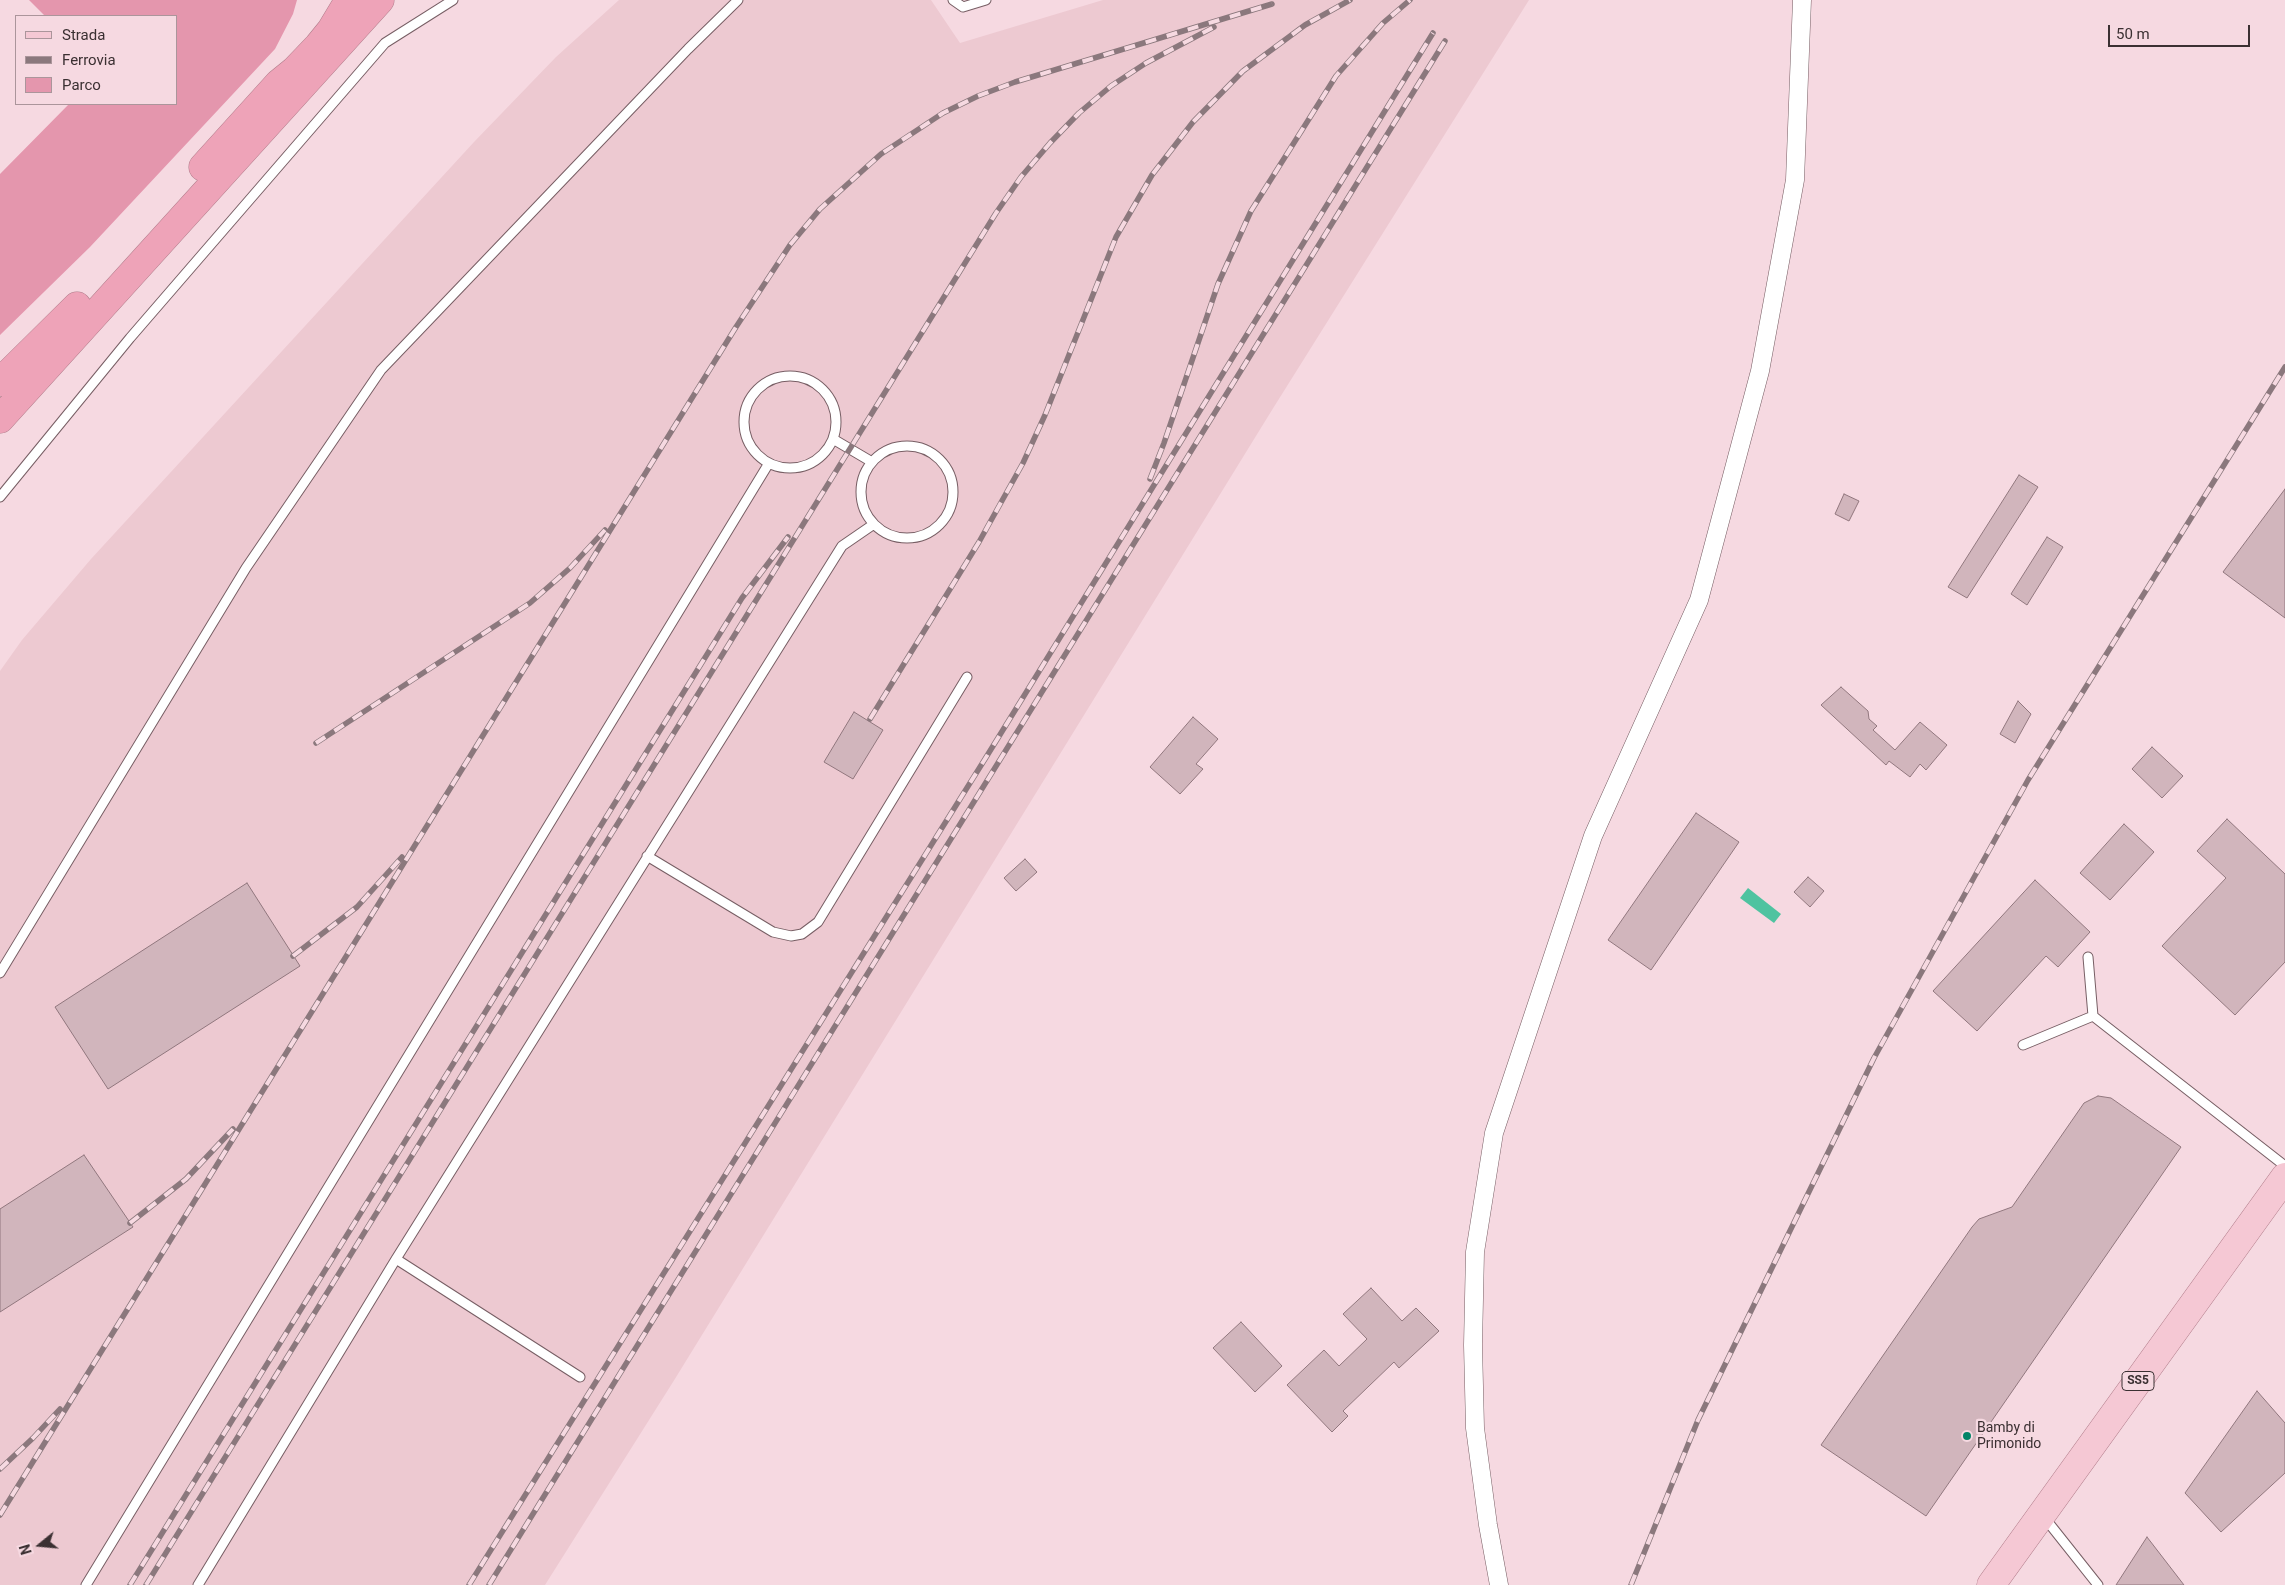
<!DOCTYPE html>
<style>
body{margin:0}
#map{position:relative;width:2285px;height:1585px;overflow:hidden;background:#f6d9e1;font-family:Roboto,sans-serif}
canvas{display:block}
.legend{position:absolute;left:15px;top:15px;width:162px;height:90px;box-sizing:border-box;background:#f6d9e1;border:1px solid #ab959b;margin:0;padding:6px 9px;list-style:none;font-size:15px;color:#3b3032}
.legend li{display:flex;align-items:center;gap:10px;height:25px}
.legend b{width:25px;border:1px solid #ab959b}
.north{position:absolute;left:15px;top:1520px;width:50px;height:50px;-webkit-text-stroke:4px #f6d9e1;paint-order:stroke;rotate:253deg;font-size:14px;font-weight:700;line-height:20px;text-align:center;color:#3b3032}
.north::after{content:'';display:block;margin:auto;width:18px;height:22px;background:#3b3032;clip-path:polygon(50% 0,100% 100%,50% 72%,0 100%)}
.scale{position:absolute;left:2108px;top:25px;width:142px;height:22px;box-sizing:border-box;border:2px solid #3b3032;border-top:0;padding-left:6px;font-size:15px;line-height:18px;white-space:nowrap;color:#3b3032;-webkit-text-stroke:4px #f6d9e1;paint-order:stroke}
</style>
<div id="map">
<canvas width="2285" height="1585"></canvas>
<ul class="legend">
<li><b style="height:6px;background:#f5c8d4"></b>Strada</li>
<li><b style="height:6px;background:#8b787d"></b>Ferrovia</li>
<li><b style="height:14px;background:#e496ad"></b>Parco</li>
</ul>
<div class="north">N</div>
<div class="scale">50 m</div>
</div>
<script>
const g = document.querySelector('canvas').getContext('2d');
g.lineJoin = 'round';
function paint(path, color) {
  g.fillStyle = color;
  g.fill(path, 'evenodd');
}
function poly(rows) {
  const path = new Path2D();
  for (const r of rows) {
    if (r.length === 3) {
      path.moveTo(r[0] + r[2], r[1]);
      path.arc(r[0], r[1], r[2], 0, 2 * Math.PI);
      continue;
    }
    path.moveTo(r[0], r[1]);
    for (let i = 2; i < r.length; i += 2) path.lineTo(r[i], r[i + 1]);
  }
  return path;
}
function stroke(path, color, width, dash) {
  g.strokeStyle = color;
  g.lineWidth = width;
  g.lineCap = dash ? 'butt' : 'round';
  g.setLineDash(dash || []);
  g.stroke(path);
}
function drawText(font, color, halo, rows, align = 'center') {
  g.font = font + ' Roboto,sans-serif';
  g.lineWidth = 4.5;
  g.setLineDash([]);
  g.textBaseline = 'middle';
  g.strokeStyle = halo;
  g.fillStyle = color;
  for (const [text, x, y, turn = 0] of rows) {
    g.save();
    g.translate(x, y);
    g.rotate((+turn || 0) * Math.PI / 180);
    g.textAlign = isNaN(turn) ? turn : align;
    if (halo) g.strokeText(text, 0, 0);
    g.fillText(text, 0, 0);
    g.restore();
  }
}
paint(poly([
 [619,0,931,0,960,43,1103,0,1529,0,1272,410,673,1382,545,1585,0,1585,0,671,22,640,91,559,474,142,556,57]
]), '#edc9d1');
paint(poly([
 [29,0,297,0,293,14,275,49,90,247,0,335,0,174,69,104,176,104,176,16,45,16]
]), '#e496ad');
paint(poly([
 [1748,888,1781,914,1774,923,1740,898]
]), '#4fc3a0');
const building = poly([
 [2019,475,2038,487,1967,598,1948,587,2019,475],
 [2285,489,2285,618,2223,572,2285,489],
 [1844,494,1859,501,1849,521,1835,514,1844,494],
 [2047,537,2063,547,2027,605,2011,594,2047,537],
 [1841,687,1868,711,1869,719,1877,726,1873,730,1895,750,1920,722,1947,745,1926,770,1920,764,1910,777,1889,761,1886,765,1821,705,1841,687],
 [2018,701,2031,714,2015,743,2000,734,2018,701],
 [854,712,883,730,853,779,824,762,854,712],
 [1193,717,1218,739,1196,764,1203,769,1180,794,1150,767,1193,717],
 [2152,747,2183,776,2162,798,2132,769,2152,747],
 [1696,813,1739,842,1651,970,1608,940,1696,813],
 [2227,819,2285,874,2285,962,2235,1015,2162,946,2226,878,2197,851,2227,819],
 [2124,824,2154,852,2110,900,2080,873,2124,824],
 [1025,859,1037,872,1016,891,1004,878,1025,859],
 [1808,877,1824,891,1810,907,1794,892,1808,877],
 [2035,880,2090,932,2058,967,2046,956,1977,1031,1933,991,2035,880],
 [247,883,300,966,108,1089,55,1007,247,883],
 [2098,1096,2111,1098,2181,1147,1926,1516,1821,1445,1972,1227,1979,1219,2012,1207,2084,1103,2098,1096],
 [84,1155,133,1227,0,1312,0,1209,84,1155],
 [1371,1288,1402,1321,1416,1308,1439,1331,1399,1368,1394,1362,1343,1411,1348,1416,1332,1432,1287,1385,1324,1350,1339,1366,1367,1339,1343,1314,1371,1288],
 [1241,1322,1282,1366,1255,1392,1213,1348,1241,1322],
 [2257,1391,2285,1423,2285,1473,2221,1532,2185,1493,2257,1391],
 [2147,1537,2184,1585,2116,1585,2147,1537]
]);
paint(building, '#d1b5bc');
stroke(building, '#91777e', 1);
const service = poly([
 [953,0,963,7,986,0],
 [790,422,46],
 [833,439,872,462],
 [907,492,46],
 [0,497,130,338,385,43,453,0],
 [647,856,773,932,791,936,802,934,818,922,967,677],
 [2088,957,2093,1016],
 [0,973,246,568,381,370,688,49,738,0],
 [2023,1045,2093,1016,2285,1166],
 [396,1259,580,1377],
 [2044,1517,2098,1585],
 [86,1585,769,463],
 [198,1585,396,1259,842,546,874,524]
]);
const minor = poly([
 [1499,1585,1488,1525,1475,1428,1473,1345,1475,1252,1494,1133,1593,836,1699,600,1760,371,1795,180,1802,0]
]);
const primary = poly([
 [1991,1585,2285,1177]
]);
const motorway = poly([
 [203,167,279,83,295,70,318,46,331,30,349,0],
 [0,382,77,306],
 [0,419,380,0]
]);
stroke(service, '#775e64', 11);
stroke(minor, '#775e64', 19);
stroke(primary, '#af7b89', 29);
stroke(motorway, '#af7b89', 29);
stroke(service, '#fff', 9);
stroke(minor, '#fff', 18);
stroke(primary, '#f5c8d4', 28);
stroke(motorway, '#eea3b8', 28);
const rail = poly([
 [1150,479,1164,443,1218,284,1251,211,1336,76,1383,23,1410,0],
 [870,719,979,542,1023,463,1045,415,1116,237,1152,175,1193,122,1243,71,1305,25,1350,0],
 [316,743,530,603,570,568,605,530],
 [293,956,357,907,402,857],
 [130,1223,186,1179,233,1129],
 [0,1469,33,1438,60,1409],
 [0,1515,736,327,790,245,820,209,881,154,943,113,978,96,1015,82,1272,4],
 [130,1585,742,598,788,537],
 [146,1585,996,213,1021,177,1050,143,1079,113,1111,86,1146,63,1214,27],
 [469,1585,985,759,1433,33],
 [489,1585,1445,41],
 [1631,1585,1698,1420,1874,1058,2028,780,2285,367]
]);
stroke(rail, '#8b787d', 5.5);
stroke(rail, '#f6d9e1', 4, [11]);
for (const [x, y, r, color] of [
 [1967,1436,5,"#028467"]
]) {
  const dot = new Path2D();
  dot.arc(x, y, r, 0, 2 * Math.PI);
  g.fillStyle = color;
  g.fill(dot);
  stroke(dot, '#f6d9e1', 2);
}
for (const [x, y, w] of [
 [2138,1381,32]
]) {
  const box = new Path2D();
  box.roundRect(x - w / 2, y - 9.5, w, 19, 4);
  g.fillStyle = '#f6d9e1';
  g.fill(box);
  stroke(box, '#3b3032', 1);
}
drawText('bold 12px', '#3b3032', null, [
 ["SS5",2138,1381]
]);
drawText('14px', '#3b3032', '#f6d9e1', [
 ["Bamby di",1977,1428],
 ["Primonido",1977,1444]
], 'left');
</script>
